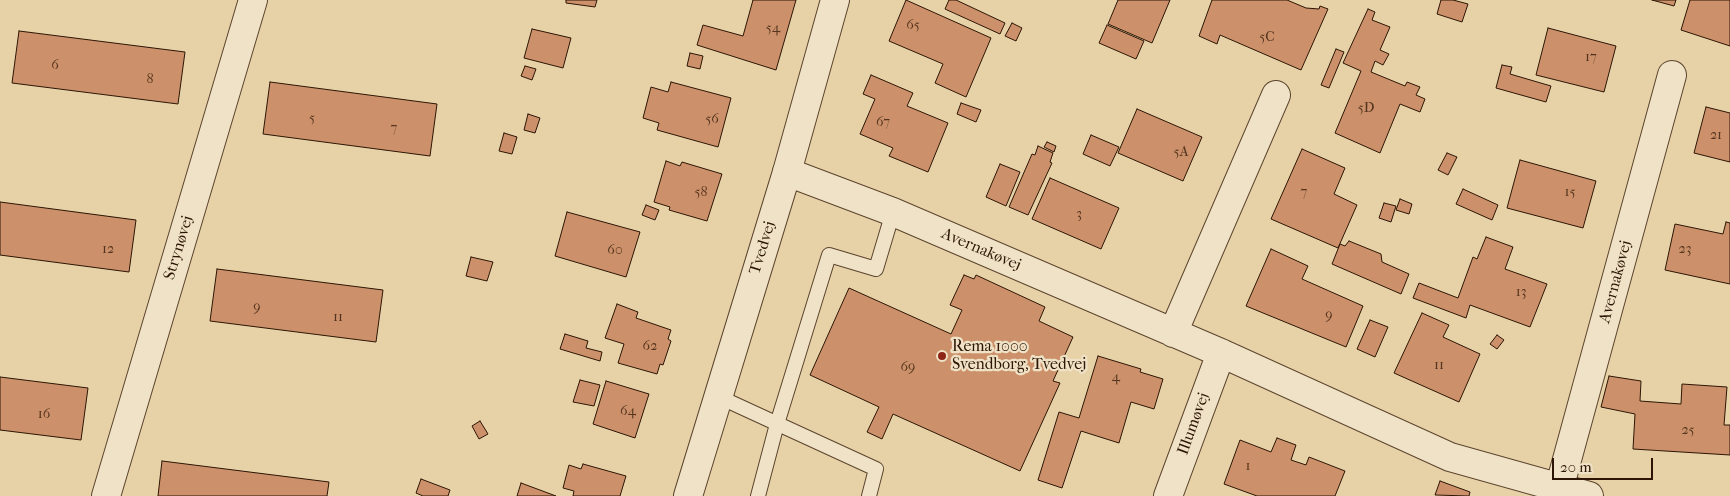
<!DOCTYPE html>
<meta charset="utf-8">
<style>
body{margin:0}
#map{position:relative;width:1730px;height:496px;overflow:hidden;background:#e7d2a8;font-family:"IM FELL French Canon",serif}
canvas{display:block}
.scale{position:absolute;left:1552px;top:458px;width:101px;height:22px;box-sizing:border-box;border:2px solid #2c1504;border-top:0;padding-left:6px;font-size:15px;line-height:18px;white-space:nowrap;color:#2c1504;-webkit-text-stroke:4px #efe2c6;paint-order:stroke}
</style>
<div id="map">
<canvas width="1730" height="496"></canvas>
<div class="scale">20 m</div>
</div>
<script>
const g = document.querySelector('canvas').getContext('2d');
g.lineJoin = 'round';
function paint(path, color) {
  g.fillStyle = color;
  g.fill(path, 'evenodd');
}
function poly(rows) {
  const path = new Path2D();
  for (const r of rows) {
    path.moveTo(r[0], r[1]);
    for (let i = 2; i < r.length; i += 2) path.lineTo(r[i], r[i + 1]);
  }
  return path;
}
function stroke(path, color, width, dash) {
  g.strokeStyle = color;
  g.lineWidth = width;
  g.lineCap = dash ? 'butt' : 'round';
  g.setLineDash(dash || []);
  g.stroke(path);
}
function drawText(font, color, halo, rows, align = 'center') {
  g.font = font + ' "IM FELL French Canon",serif';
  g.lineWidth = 4.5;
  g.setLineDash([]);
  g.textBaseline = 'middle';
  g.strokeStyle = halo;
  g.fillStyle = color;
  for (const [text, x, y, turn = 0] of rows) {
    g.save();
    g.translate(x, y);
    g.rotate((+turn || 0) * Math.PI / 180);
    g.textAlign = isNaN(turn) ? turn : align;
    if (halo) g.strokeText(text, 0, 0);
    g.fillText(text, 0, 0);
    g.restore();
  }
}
const building = poly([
 [566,0,597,0,595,7,566,3,566,0],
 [753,0,796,0,776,70,697,45,703,25,743,36,753,0],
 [906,0,991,38,966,97,935,83,943,64,889,41,906,0],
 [949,0,956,0,1005,23,1000,34,945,9,949,0],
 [1118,0,1170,0,1152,43,1108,24,1118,0],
 [1212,0,1287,0,1306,8,1319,9,1320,6,1328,9,1301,70,1220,35,1217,44,1199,36,1212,0],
 [1441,0,1453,0,1468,4,1462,22,1437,14,1441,0],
 [1652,0,1676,0,1674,6,1652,0],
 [1690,0,1730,0,1730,46,1681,30,1690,0],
 [1368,9,1375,12,1372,20,1390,27,1380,50,1389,54,1383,65,1375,61,1371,72,1405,86,1407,82,1420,87,1416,95,1425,99,1420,112,1400,104,1380,153,1335,133,1361,71,1343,63,1368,9],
 [1012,23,1022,28,1016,41,1005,36,1012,23],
 [1107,25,1144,41,1136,59,1099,43,1107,25],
 [1548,28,1616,46,1604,92,1536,75,1548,28],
 [532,29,571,38,563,68,524,58,532,29],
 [19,31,185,52,178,104,12,83,19,31],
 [1336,49,1344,52,1329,88,1321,85,1336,49],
 [690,53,703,56,700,69,687,66,690,53],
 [1502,65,1512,67,1510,74,1551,86,1546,102,1496,88,1502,65],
 [525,66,536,69,532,80,521,76,525,66],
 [871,75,913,93,907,106,948,123,928,172,889,156,893,148,860,134,875,99,863,94,871,75],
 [270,82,437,104,430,156,263,134,270,82],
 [671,82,731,98,718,147,657,130,659,123,643,118,651,87,668,92,671,82],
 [961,103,981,110,976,122,957,114,961,103],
 [1706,107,1730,113,1730,162,1694,153,1706,107],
 [1137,109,1202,137,1183,181,1118,153,1137,109],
 [528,114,540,118,535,133,524,130,528,114],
 [504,133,517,137,512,154,499,151,504,133],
 [1091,135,1119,147,1110,166,1083,154,1091,135],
 [1047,142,1056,146,1054,152,1044,147,1047,142],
 [1038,146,1053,153,1050,162,1052,163,1028,215,1009,207,1032,154,1035,155,1038,146],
 [1302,149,1345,168,1334,194,1357,205,1338,248,1271,219,1302,149],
 [1447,153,1457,157,1448,175,1438,170,1447,153],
 [1520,160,1596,181,1583,228,1507,208,1520,160],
 [666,161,680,166,682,162,722,174,707,221,669,210,670,207,654,202,666,161],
 [1000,164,1020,172,1006,206,986,197,1000,164],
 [1050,178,1119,208,1101,249,1032,219,1050,178],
 [1463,189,1498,205,1492,220,1456,204,1463,189],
 [1400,199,1412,204,1409,214,1396,210,1400,199],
 [0,202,136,220,129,272,0,255,0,202],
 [1384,203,1396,206,1391,222,1379,218,1384,203],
 [646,205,659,210,655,220,642,215,646,205],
 [567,212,640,232,626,277,555,256,567,212],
 [1726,222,1730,223,1730,284,1665,270,1675,224,1723,234,1726,222],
 [1486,237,1513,247,1505,269,1547,284,1530,327,1470,305,1466,318,1413,298,1419,283,1458,298,1473,257,1477,259,1486,237],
 [1349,241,1381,254,1382,262,1409,274,1401,294,1332,264,1340,244,1345,246,1349,241],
 [1271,249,1308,266,1302,279,1363,306,1346,347,1246,306,1271,249],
 [471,257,493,262,487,281,466,276,471,257],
 [217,269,383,290,376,342,210,321,217,269],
 [964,275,974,279,976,275,1045,307,1039,321,1073,337,1053,381,1060,383,1020,471,893,414,882,439,867,432,879,407,810,375,849,288,951,334,962,310,950,305,964,275],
 [617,304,638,312,636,318,671,330,668,339,671,341,663,365,660,364,657,374,618,363,624,344,605,338,617,304],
 [1422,313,1449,325,1443,337,1480,354,1459,402,1394,373,1422,313],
 [1370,320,1388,327,1375,357,1357,349,1370,320],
 [565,334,588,341,586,348,602,352,600,361,560,349,565,334],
 [1497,335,1504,340,1497,349,1490,344,1497,335],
 [1098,356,1141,369,1140,372,1163,379,1154,409,1131,402,1119,443,1081,431,1062,488,1038,480,1059,412,1079,418,1098,356],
 [1609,376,1641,381,1640,401,1681,404,1682,384,1727,387,1724,425,1730,425,1730,455,1633,449,1635,414,1601,407,1609,376],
 [0,377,88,388,81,440,0,430,0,377],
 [580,380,600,385,594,406,573,402,580,380],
 [606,381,649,394,635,438,593,424,606,381],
 [480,421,488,434,479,439,472,426,480,421],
 [1277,438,1296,445,1291,460,1306,465,1309,457,1345,471,1335,496,1257,496,1224,484,1240,440,1271,452,1277,438],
 [162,461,329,482,327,496,158,496,162,461],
 [583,464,626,476,620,496,573,496,574,491,563,488,569,465,581,469,583,464],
 [421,479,450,490,448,496,423,496,416,493,421,479],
 [1440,481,1470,492,1469,496,1435,495,1440,481],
 [521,483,556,496,517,496,521,483]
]);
paint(building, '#cc916a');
stroke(building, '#2c1504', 1);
const service = poly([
 [717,396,876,469,869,496],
 [758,496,777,424,829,255,876,269,893,212]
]);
const minor = poly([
 [787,172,893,212,1221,353,1450,457,1589,496],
 [1173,333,1276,95],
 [1559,489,1672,75],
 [106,496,253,0],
 [1168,496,1221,353]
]);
const tertiary = poly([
 [688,496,787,172,835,0]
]);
stroke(service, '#5b442d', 16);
stroke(minor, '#5b442d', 30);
stroke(tertiary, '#5b442d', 30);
stroke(service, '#efe2c6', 14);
stroke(minor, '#efe2c6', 28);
stroke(tertiary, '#efe2c6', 28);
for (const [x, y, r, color] of [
 [942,356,5,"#8f2418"]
]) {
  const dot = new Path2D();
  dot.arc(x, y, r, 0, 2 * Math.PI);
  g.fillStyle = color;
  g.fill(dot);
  stroke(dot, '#efe2c6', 2);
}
drawText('14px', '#54341e', null, [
 ["65",913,26],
 ["54",773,29],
 ["5C",1267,38],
 ["17",1591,58],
 ["6",55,66],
 ["8",150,80],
 ["5D",1366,109],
 ["5",312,119],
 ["56",712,120],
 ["67",883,123],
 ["7",394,129],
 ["21",1716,136],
 ["5A",1181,153],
 ["58",701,193],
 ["7",1304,193],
 ["15",1570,193],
 ["3",1079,215],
 ["12",108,250],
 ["23",1685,250],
 ["60",615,251],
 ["13",1521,293],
 ["9",257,308],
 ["9",1329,316],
 ["11",338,318],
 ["62",650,347],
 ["11",1439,366],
 ["69",908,368],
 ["4",1116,378],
 ["64",628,412],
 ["16",44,415],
 ["25",1688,431],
 ["1",1248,467]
]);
drawText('16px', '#2c1504', '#efe2c6', [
 ["Strynøvej",179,248,-73],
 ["Tvedvej",763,248,-73],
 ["Avernakøvej",981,250,23],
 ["Avernakøvej",1616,282,-75],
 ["Illumøvej",1194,424,-70]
]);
drawText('16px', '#2c1504', '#efe2c6', [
 ["Rema 1000",952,347],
 ["Svendborg, Tvedvej",952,365]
], 'left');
</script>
